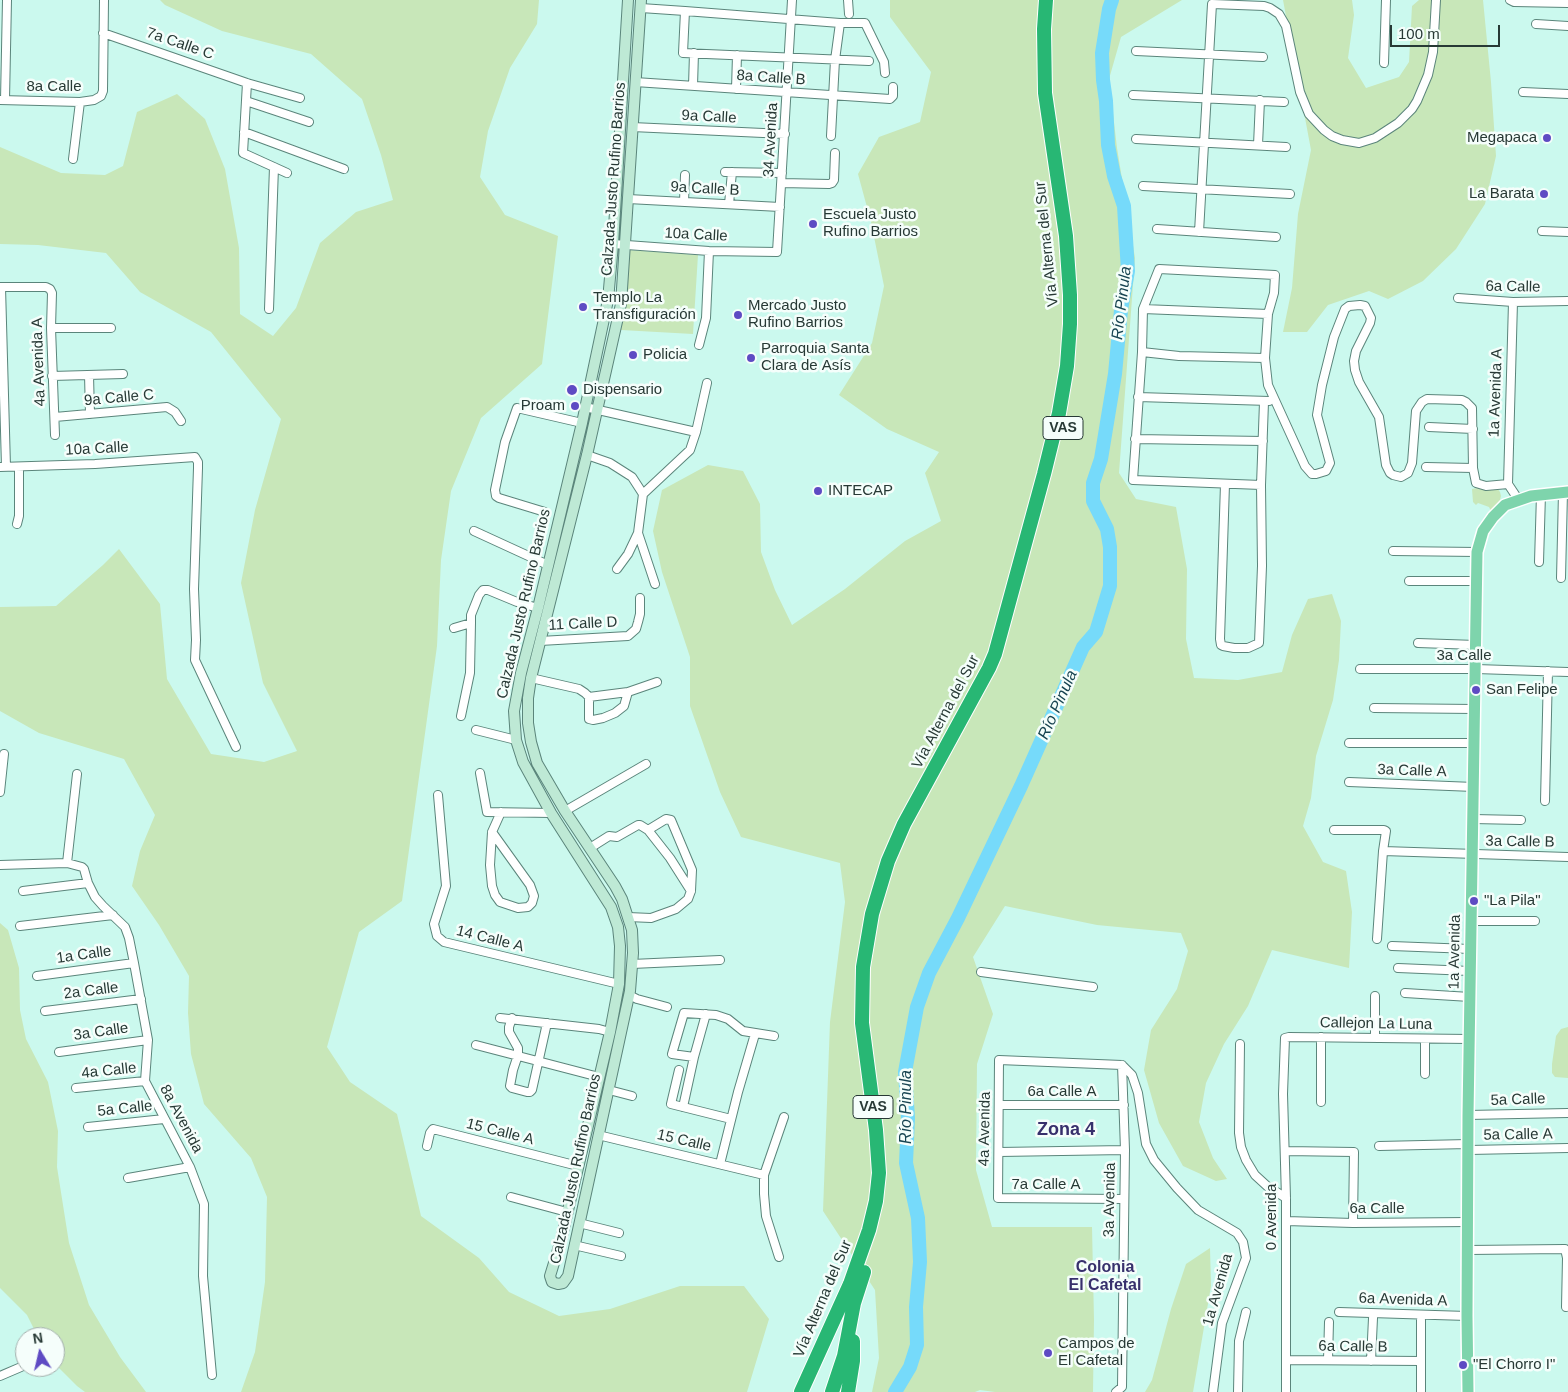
<!DOCTYPE html>
<meta charset="utf-8">
<style>
body{margin:0}
#map{position:relative;width:1568px;height:1392px;overflow:hidden;background:#cbf9ee;font-family:Helvetica,sans-serif}
canvas{display:block}
.north{position:absolute;left:15px;top:1327px;width:50px;height:50px;box-sizing:border-box;background:#f5fefb;border:1px solid #a3afac;border-radius:50%;rotate:351deg;font-size:14px;font-weight:700;line-height:20px;text-align:center;color:#273935}
.north::after{content:'';display:block;margin:auto;width:18px;height:22px;background:#5e4bc3;clip-path:polygon(50% 0,100% 100%,50% 72%,0 100%)}
.scale{position:absolute;left:1390px;top:25px;width:110px;height:22px;box-sizing:border-box;border:2px solid #273935;border-top:0;padding-left:6px;font-size:15px;line-height:18px;white-space:nowrap;color:#273935;-webkit-text-stroke:4px #f5fefb;paint-order:stroke}
</style>
<div id="map">
<canvas width="1568" height="1392"></canvas>
<div class="north">N</div>
<div class="scale">100 m</div>
</div>
<script>
const g = document.querySelector('canvas').getContext('2d');
g.lineJoin = 'round';
function paint(path, color) {
  g.fillStyle = color;
  g.fill(path, 'evenodd');
}
function poly(rows) {
  const path = new Path2D();
  for (const r of rows) {
    path.moveTo(r[0], r[1]);
    for (let i = 2; i < r.length; i += 2) path.lineTo(r[i], r[i + 1]);
  }
  return path;
}
function stroke(path, color, width, dash) {
  g.strokeStyle = color;
  g.lineWidth = width;
  g.lineCap = dash ? 'butt' : 'round';
  g.setLineDash(dash || []);
  g.stroke(path);
}
function drawText(font, color, halo, rows, align = 'center') {
  g.font = font + ' Helvetica,sans-serif';
  g.lineWidth = 5;
  g.setLineDash([]);
  g.textBaseline = 'middle';
  g.strokeStyle = halo;
  g.fillStyle = color;
  for (const [text, x, y, turn = 0] of rows) {
    g.save();
    g.translate(x, y);
    g.rotate((+turn || 0) * Math.PI / 180);
    g.textAlign = isNaN(turn) ? turn : align;
    if (halo) g.strokeText(text, 0, 0);
    g.fillText(text, 0, 0);
    g.restore();
  }
}
paint(poly([
 [160,0,539,0,537,24,510,68,488,131,480,177,505,215,558,236,542,364,481,418,451,491,441,560,437,646,402,901,359,932,327,1047,350,1082,397,1114,421,1216,479,1258,509,1292,559,1316,610,1309,680,1286,744,1286,769,1319,747,1392,241,1392,255,1352,265,1282,267,1197,251,1158,204,1104,191,1054,188,1013,189,976,159,925,132,886,140,851,155,815,124,759,39,733,0,711,0,607,56,606,103,565,119,549,160,604,167,679,211,754,264,762,297,751,263,683,241,583,255,510,281,419,211,332,140,292,106,253,38,245,0,244,0,147,61,173,105,175,123,166,137,112,177,94,205,119,225,169,239,248,240,314,273,336,296,308,320,243,356,212,393,200,381,155,362,99,311,54,222,31,165,5],
 [890,0,1182,0,1121,37,1109,79,1117,148,1135,258,1119,473,1136,499,1176,507,1187,569,1186,639,1194,678,1238,680,1282,672,1292,635,1308,599,1332,594,1341,621,1339,660,1333,700,1316,756,1311,798,1303,826,1323,862,1346,871,1352,912,1349,968,1272,950,1248,1006,1224,1044,1206,1083,1199,1122,1213,1158,1227,1179,1216,1181,1183,1166,1159,1123,1144,1070,1151,1030,1177,989,1188,951,1181,933,1097,925,1005,906,973,957,993,1014,977,1064,976,1170,992,1227,1092,1227,1094,1320,1093,1392,995,1392,980,1390,975,1392,872,1392,879,1358,875,1290,823,1211,830,1022,845,902,840,863,741,837,720,792,690,706,690,657,662,572,653,531,662,490,708,465,743,471,760,504,761,552,775,590,792,625,845,589,905,541,941,521,925,473,939,452,887,429,839,395,872,343,884,286,871,222,858,174,879,137,920,122,931,72,890,17],
 [1283,0,1352,0,1354,15,1348,58,1366,88,1399,77,1409,62,1412,6,1419,0,1483,0,1491,82,1496,156,1485,204,1456,249,1423,281,1388,299,1369,291,1328,305,1307,332,1283,332,1292,288,1298,214,1311,150],
 [629,250,698,255,693,334,621,330],
 [1482,487,1497,488,1500,492,1501,496,1500,500,1491,511,1489,507,1478,503,1476,505,1473,502,1472,489],
 [0,923,8,930,19,968,20,1010,26,1039,48,1082,58,1131,57,1167,69,1243,89,1305,120,1357,146,1392,85,1392,77,1386,55,1364,55,1337,38,1337,27,1315,0,1288],
 [1568,1027,1568,1078,1555,1077,1552,1073,1552,1064,1556,1036,1561,1029],
 [1210,1248,1211,1286,1193,1392,1145,1392,1152,1380,1171,1309,1186,1264]
]), '#c8e7b9');
stroke(poly([
 [895,1392,910,1367,917,1345,916,1307,920,1262,918,1218,906,1163,908,1118,905,1072,917,1007,929,973,958,918,1021,786,1083,647,1096,632,1110,586,1110,547,1107,529,1093,501,1093,483,1101,459,1115,374,1121,310,1128,271,1124,206,1114,176,1108,145,1106,101,1103,80,1102,53,1109,9,1112,0]
]), '#76dafa', 14);
const street = poly([
 [848,0,849,14],
 [1510,0,1514,2,1568,3],
 [641,8,685,11],
 [840,23,685,11,683,53,869,61],
 [1536,24,1568,26],
 [103,33,247,83,300,98],
 [1136,51,1263,57],
 [1384,63,1386,0],
 [635,82,890,99,893,96,893,87],
 [247,83,243,153,287,173],
 [693,86,694,53],
 [736,89,737,55],
 [1523,92,1568,94],
 [1133,95,1284,102],
 [0,100,80,102,94,100,101,96,103,91,104,0],
 [5,100,7,0],
 [246,101,309,122],
 [632,127,785,134],
 [244,132,344,169],
 [831,136,835,60,840,23,865,23,884,62,885,73],
 [1136,139,1286,147],
 [1258,145,1260,100],
 [73,159,80,102],
 [725,172,782,173],
 [782,183,829,184,832,183,834,180,835,153],
 [1143,186,1290,194],
 [628,199,780,207],
 [684,202,685,175],
 [729,204,732,172],
 [1157,229,1276,237],
 [1542,231,1568,232],
 [1199,232,1212,4,1264,6,1270,8,1279,14,1286,26,1300,92,1309,114,1324,130,1332,136,1342,140,1359,143,1375,138,1398,123,1412,109,1417,101,1428,75,1433,52,1436,0],
 [613,244,709,251,777,252,792,0],
 [0,287,46,287,50,289,52,293,51,328,55,435],
 [1,287,6,467],
 [1458,298,1513,302,1568,301],
 [269,309,274,167],
 [1143,309,1268,314],
 [51,328,111,328],
 [699,345,706,318,709,251],
 [1142,352,1179,356,1265,358],
 [89,375,90,414],
 [52,376,123,374],
 [1138,397,1269,401],
 [585,407,696,432],
 [55,417,167,407,175,412,181,421],
 [1429,427,1473,429],
 [1135,439,1263,441],
 [587,455,610,463,632,477,643,494],
 [0,467,95,464,195,457,198,462,198,468,194,589,196,640,195,660,236,747],
 [1426,467,1473,468],
 [1225,484,1220,639,1221,645,1223,646,1234,648,1248,648,1259,643,1262,566,1261,485,1264,402],
 [1508,484,1513,302],
 [1508,484,1518,499],
 [1261,485,1133,480,1142,352,1143,309,1159,269,1275,275,1274,293,1268,314,1265,358,1268,385,1305,466,1312,474,1316,474,1326,471,1330,463,1317,415,1322,385,1334,337,1345,309,1349,306,1360,305,1365,306,1371,318,1370,323,1356,351,1354,361,1355,370,1359,382,1379,417,1386,465,1390,473,1393,475,1401,477,1408,473,1412,463,1416,411,1422,402,1427,399,1462,400,1466,402,1472,408,1473,468,1476,483,1486,486,1508,484],
 [545,512,499,498,496,496,495,490,505,442,517,408,582,423],
 [17,524,19,516,19,467],
 [474,531,548,565],
 [638,533,655,584],
 [1393,551,1477,552],
 [1539,562,1541,494],
 [617,569,628,554,638,533,643,494,690,450,696,432,707,383],
 [1561,578,1563,492],
 [1409,581,1476,581],
 [454,628,471,623,471,615,479,595,483,590,488,590,517,602,538,608],
 [540,641,628,636,636,629,638,622,640,614,640,598],
 [1418,643,1476,645],
 [1360,669,1476,669,1568,672],
 [531,678,579,689,585,693,589,697,589,719,593,720,603,718,615,713,624,706,628,692],
 [589,697,628,692,657,682],
 [1374,708,1475,709],
 [461,716,470,673,471,623],
 [476,730,516,740],
 [1349,743,1475,743],
 [480,773,487,812,551,813],
 [1349,782,1474,787],
 [0,792,4,754],
 [438,795,446,886,434,924,437,936,444,942,619,984],
 [1545,801,1548,671],
 [565,811,646,764],
 [1473,819,1521,820],
 [648,830,670,858,691,891],
 [1334,830,1384,830,1386,831,1383,851,1568,857],
 [492,832,530,885,534,896,532,903,528,907,518,908,500,902,495,895,492,886,490,865,492,832,501,812],
 [590,848,609,836,617,837,638,825,640,825,648,830,666,819,671,820,692,870,691,891,688,899,676,909,651,918,628,917],
 [67,863,77,774],
 [0,865,67,863,82,867,84,869,88,883,95,897,103,906,125,927,129,938,134,963,148,1040,145,1081,190,1167,204,1204,203,1276,212,1375],
 [23,891,88,883],
 [1470,921,1535,921],
 [20,926,113,915],
 [1377,939,1383,851],
 [1392,946,1470,949],
 [632,964,720,960],
 [1398,968,1470,971],
 [981,972,1093,987],
 [37,976,134,963],
 [1405,993,1470,997],
 [629,995,637,999,667,1007],
 [45,1011,141,999],
 [500,1018,599,1029,610,1032],
 [512,1018,509,1027,509,1032,518,1048,518,1055,513,1070,510,1086,512,1088,527,1092,530,1092,532,1090,547,1023],
 [1321,1037,1321,1102],
 [1375,1038,1375,996],
 [1240,1044,1239,1133,1241,1147,1246,1160,1255,1175,1267,1186,1286,1198],
 [476,1045,599,1077],
 [59,1052,148,1040],
 [694,1057,672,1054,684,1013,716,1015,728,1019,743,1031,774,1036],
 [1122,1065,999,1060,998,1198,1123,1199],
 [1122,1065,1132,1075,1138,1093,1146,1144,1154,1160,1177,1188,1198,1210,1237,1233,1243,1242,1246,1258,1222,1323,1213,1392],
 [679,1070,671,1104,731,1119],
 [1425,1074,1425,1039],
 [76,1088,145,1081],
 [609,1090,632,1096],
 [1000,1105,1124,1105],
 [683,1107,694,1057,706,1014],
 [1468,1115,1568,1113],
 [88,1127,164,1119],
 [598,1135,764,1175],
 [427,1146,430,1133,433,1129,578,1166],
 [1379,1146,1468,1144],
 [1469,1150,1568,1148],
 [1285,1151,1354,1152,1353,1223],
 [999,1152,1125,1150],
 [720,1164,738,1092,755,1034],
 [128,1178,190,1167],
 [511,1197,567,1212],
 [1286,1221,1353,1223,1468,1222],
 [579,1223,619,1233],
 [574,1245,621,1256],
 [1467,1250,1565,1249,1567,1258,1566,1307],
 [779,1257,766,1216,764,1194,764,1175,784,1117],
 [1339,1312,1467,1316],
 [1421,1320,1421,1392],
 [1286,1360,1421,1361],
 [1328,1360,1329,1322],
 [1371,1361,1373,1318],
 [0,1376,21,1367],
 [1116,1392,1122,1387,1125,1150,1122,1065],
 [1238,1392,1239,1341,1246,1312],
 [1286,1392,1286,1198,1283,1094,1285,1038,1289,1037,1470,1039]
]);
const secondary = poly([
 [628,0,613,244,608,300,582,423,538,608,521,673,514,711,516,740,523,762,551,813,611,907,618,927,620,946,619,984,610,1032,561,1240,550,1276,552,1282,558,1284,563,1283,568,1276,630,991,633,953,632,930,622,899,615,886,565,811,537,763,531,742,528,723,528,698,531,678,587,455,621,304,641,0]
]);
const primary = poly([
 [1468,1392,1467,1316,1468,1115,1477,552,1483,531,1493,517,1505,505,1531,496,1568,492]
]);
const highway = poly([
 [801,1392,850,1284,869,1230,876,1201,879,1173,876,1130,862,1023,863,967,872,914,888,861,904,824,989,668,995,654,1044,474,1059,413,1067,366,1070,324,1070,295,1066,236,1045,93,1044,29,1046,0],
 [832,1392,844,1356,854,1303,864,1272],
 [848,1392,853,1361,853,1341]
]);
stroke(street, '#5b857b', 10);
stroke(secondary, '#5b857b', 12);
stroke(primary, '#fff', 14);
stroke(highway, '#fff', 16);
stroke(street, '#fff', 8);
stroke(secondary, '#bee9d5', 10);
stroke(primary, '#7ed4ac', 11);
stroke(highway, '#28b774', 14);
for (const [x, y, r, color] of [
 [1547,138,5,"#5e4bc3"],
 [1544,194,5,"#5e4bc3"],
 [813,224,5,"#5e4bc3"],
 [583,307,5,"#5e4bc3"],
 [738,315,5,"#5e4bc3"],
 [633,355,5,"#5e4bc3"],
 [751,358,5,"#5e4bc3"],
 [572,390,6,"#5e4bc3"],
 [575,406,5,"#5e4bc3"],
 [818,491,5,"#5e4bc3"],
 [1476,690,5,"#5e4bc3"],
 [1474,901,5,"#5e4bc3"],
 [1048,1353,5,"#5e4bc3"],
 [1463,1365,5,"#5e4bc3"]
]) {
  const dot = new Path2D();
  dot.arc(x, y, r, 0, 2 * Math.PI);
  g.fillStyle = color;
  g.fill(dot);
  stroke(dot, '#f5fefb', 2);
}
for (const [x, y, w] of [
 [1063,428,40],
 [873,1107,40]
]) {
  const box = new Path2D();
  box.roundRect(x - w / 2, y - 11.5, w, 23, 4);
  g.fillStyle = '#f5fefb';
  g.fill(box);
  stroke(box, '#273935', 1);
}
drawText('bold 14px', '#273935', null, [
 ["VAS",1063,428],
 ["VAS",873,1107]
]);
drawText('15px', '#273935', '#f5fefb', [
 ["7a Calle C",180,44,19],
 ["8a Calle B",771,78,4],
 ["8a Calle",54,87],
 ["9a Calle",709,117,3],
 ["34 Avenida",771,140,-87],
 ["Calzada Justo Rufino Barrios",614,179,-86],
 ["9a Calle B",705,189,3],
 ["10a Calle",696,235,3],
 ["Vía Alterna del Sur",1047,244,-96],
 ["6a Calle",1513,287,1],
 ["4a Avenida A",39,362,-92],
 ["1a Avenida A",1496,393,-88],
 ["9a Calle C",119,398,-5],
 ["10a Calle",97,449,-3],
 ["Calzada Justo Rufino Barrios",524,604,-77],
 ["11 Calle D",583,624,-3],
 ["3a Calle",1464,656],
 ["Vía Alterna del Sur",946,712,-62],
 ["3a Calle A",1412,771,2],
 ["3a Calle B",1520,842,1],
 ["14 Calle A",490,939,14],
 ["1a Avenida",1455,952,-89],
 ["1a Calle",84,955,-8],
 ["2a Calle",91,991,-7],
 ["Callejon La Luna",1376,1024,1],
 ["3a Calle",101,1032,-8],
 ["4a Calle",109,1071,-6],
 ["6a Calle A",1062,1092],
 ["5a Calle",1518,1100,-2],
 ["5a Calle",125,1109,-6],
 ["8a Avenida",181,1119,62],
 ["4a Avenida",985,1129,-89],
 ["15 Calle A",500,1132,14],
 ["5a Calle A",1518,1135,-1],
 ["15 Calle",684,1141,13],
 ["Calzada Justo Rufino Barrios",576,1169,-78],
 ["7a Calle A",1046,1185],
 ["3a Avenida",1110,1200,-89],
 ["6a Calle",1377,1209],
 ["0 Avenida",1272,1217,-90],
 ["1a Avenida",1218,1290,-74],
 ["Vía Alterna del Sur",823,1299,-67],
 ["6a Avenida A",1403,1300,2],
 ["6a Calle B",1353,1347,1]
]);
drawText('15px', '#273935', '#f5fefb', [
 ["Megapaca",1537,138,"right"],
 ["La Barata",1534,194,"right"],
 ["Escuela Justo",823,215],
 ["Rufino Barrios",823,232],
 ["Templo La",593,298],
 ["Transfiguración",593,315],
 ["Mercado Justo",748,306],
 ["Rufino Barrios",748,323],
 ["Parroquia Santa",761,349],
 ["Clara de Asís",761,366],
 ["Policia",643,355],
 ["Dispensario",583,390],
 ["Proam",565,406,"right"],
 ["INTECAP",828,491],
 ["San Felipe",1486,690],
 ["\"La Pila\"",1484,901],
 ["Campos de",1058,1344],
 ["El Cafetal",1058,1361],
 ["\"El Chorro I\"",1473,1365]
], 'left');
drawText('italic 16px', '#184552', '#f5fefb', [
 ["Río Pinula",1122,303,-83],
 ["Río Pinula",1058,705,-66],
 ["Río Pinula",907,1107,-90]
]);
drawText('bold 16px', '#37306c', '#f5fefb', [
 ["Colonia",1105,1268],
 ["El Cafetal",1105,1286]
]);
drawText('bold 18px', '#37306c', '#f5fefb', [
 ["Zona 4",1066,1130]
]);
</script>
